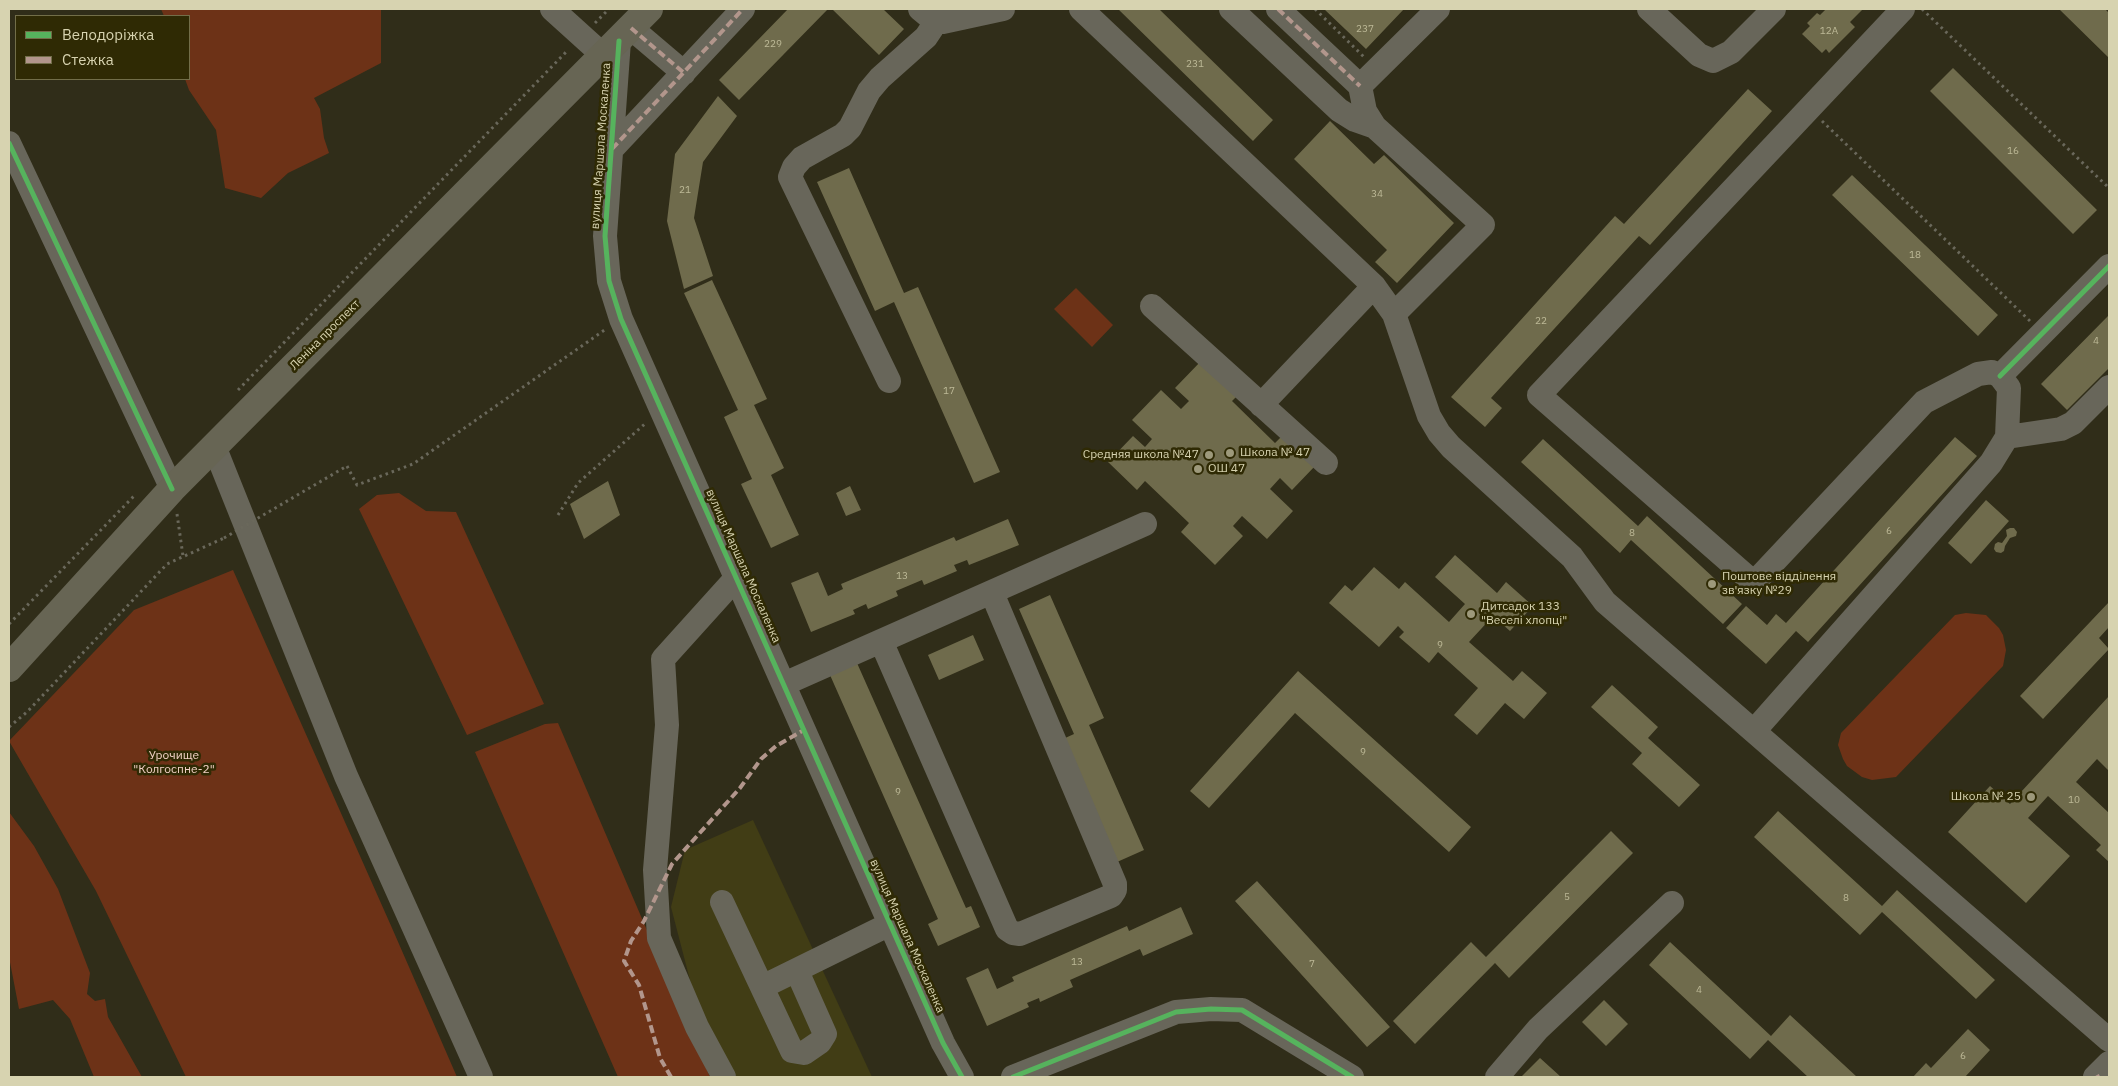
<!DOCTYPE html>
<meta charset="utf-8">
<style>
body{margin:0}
#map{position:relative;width:2118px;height:1086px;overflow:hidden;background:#302d19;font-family:"IBM Plex Sans",sans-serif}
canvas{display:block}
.frame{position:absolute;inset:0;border:10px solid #d7d3b0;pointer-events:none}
.legend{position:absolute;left:15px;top:15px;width:175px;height:65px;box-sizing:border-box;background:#2f2a04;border:1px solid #726e49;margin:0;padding:6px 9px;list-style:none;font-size:15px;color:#d7d3b0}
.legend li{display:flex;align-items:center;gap:10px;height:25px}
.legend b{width:25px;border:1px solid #726e49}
</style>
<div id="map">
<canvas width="2118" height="1086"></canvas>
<div class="frame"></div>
<ul class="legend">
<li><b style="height:6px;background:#56b35d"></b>Велодоріжка</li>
<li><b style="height:6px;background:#b2968c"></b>Стежка</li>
</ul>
</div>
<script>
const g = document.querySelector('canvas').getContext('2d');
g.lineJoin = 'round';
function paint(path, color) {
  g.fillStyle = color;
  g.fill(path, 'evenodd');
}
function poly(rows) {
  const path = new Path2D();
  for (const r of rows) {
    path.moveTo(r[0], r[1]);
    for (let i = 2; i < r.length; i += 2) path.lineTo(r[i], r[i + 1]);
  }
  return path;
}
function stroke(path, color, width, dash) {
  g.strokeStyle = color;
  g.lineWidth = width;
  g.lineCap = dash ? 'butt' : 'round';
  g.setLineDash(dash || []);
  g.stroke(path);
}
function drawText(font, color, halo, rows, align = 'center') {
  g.font = font + ' "IBM Plex Sans",sans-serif';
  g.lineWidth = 5;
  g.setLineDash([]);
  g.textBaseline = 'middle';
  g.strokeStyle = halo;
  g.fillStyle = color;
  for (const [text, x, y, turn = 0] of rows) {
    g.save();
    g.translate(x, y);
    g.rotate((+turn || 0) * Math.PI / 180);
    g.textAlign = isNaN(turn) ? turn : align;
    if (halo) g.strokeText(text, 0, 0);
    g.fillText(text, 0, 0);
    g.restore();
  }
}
paint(poly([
 [753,820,872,1077,735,1077,696,1003,671,907,685,850]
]), '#413d15');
paint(poly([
 [161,9,381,9,381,63,314,98,320,109,324,138,329,153,288,173,261,198,225,188,216,130,189,90,185,79,189,79,189,16,164,16],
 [1076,288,1113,325,1092,347,1054,309],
 [399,493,426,511,456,512,544,704,467,735,359,509,377,495],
 [233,570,392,928,457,1077,186,1077,96,891,9,741,134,610],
 [1966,613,1986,615,1999,628,2003,635,2006,650,2003,666,1896,777,1872,780,1862,777,1847,766,1843,759,1838,745,1841,733,1955,615],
 [558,723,710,1077,618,1077,475,752,545,724],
 [9,812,34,846,58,889,90,973,87,994,95,1001,105,999,108,1017,142,1077,94,1077,70,1019,53,1000,19,1009,9,957]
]), '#6d3217');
paint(poly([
 [788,9,828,9,739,100,719,80],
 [832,9,883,9,904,29,879,55],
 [1118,9,1159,9,1273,120,1253,141],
 [1324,9,1404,9,1366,49],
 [1826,9,1863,9,1850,22,1855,27,1829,53,1826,49,1822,53,1802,34,1810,26,1807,23,1817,13,1820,15],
 [2059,9,2105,9,2109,13,2109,58],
 [1953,68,2097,210,2073,234,1930,91],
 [1748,89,1772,111,1650,245,1639,236,1491,398,1502,408,1485,427,1451,397,1615,216,1624,224],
 [718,96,737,116,703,162,694,218,713,276,684,289,667,221,675,154],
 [1330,121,1374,164,1384,155,1454,223,1397,283,1375,262,1387,250,1294,159],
 [849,168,904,293,918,287,1000,472,974,483,894,302,875,311,817,182],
 [1852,175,1998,315,1978,336,1832,195],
 [712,280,767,399,754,405,784,468,771,475,799,535,771,548,741,484,752,479,724,417,738,410,684,293],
 [2109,315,2109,368,2067,410,2041,384],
 [1202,360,1239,394,1232,401,1275,443,1282,436,1315,466,1292,490,1280,478,1270,489,1293,511,1267,539,1242,516,1233,526,1243,536,1215,565,1181,532,1189,523,1145,481,1137,490,1108,462,1133,436,1145,447,1152,439,1132,420,1161,390,1181,409,1189,401,1175,388],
 [1955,437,1977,456,1808,642,1796,631,1766,664,1726,628,1746,606,1767,625,1776,614,1786,623],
 [1543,439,1638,526,1647,516,1742,604,1723,624,1631,540,1620,553,1521,462],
 [608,481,620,515,584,539,570,504],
 [850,486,861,510,846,516,836,493],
 [1986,500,2009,521,1971,564,1948,543],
 [1008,519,1019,545,969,565,967,560,954,565,957,571,924,585,922,580,896,591,898,596,868,609,866,604,853,610,855,614,811,632,791,583,818,572,828,596,843,589,841,584,954,537,956,541],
 [2010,528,2014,528,2017,532,2016,536,2010,538,2005,546,2004,551,2001,553,1996,552,1994,549,1995,544,1998,542,2002,543,2007,536,2006,530],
 [1455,555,1497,593,1506,582,1533,606,1510,631,1493,616,1469,642,1513,681,1522,671,1547,693,1524,719,1505,703,1477,735,1454,715,1478,688,1438,652,1429,663,1399,637,1404,632,1398,626,1379,647,1329,603,1345,585,1352,591,1374,567,1399,589,1405,582,1449,622,1465,604,1435,577],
 [1050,595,1104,718,1089,725,1144,850,1117,862,1063,739,1074,734,1019,609],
 [2109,602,2109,627,2099,638,2109,649,2043,719,2020,696],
 [973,635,984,660,939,680,928,655],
 [857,663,966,908,971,906,980,927,938,946,928,924,938,919,830,675],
 [1298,671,1471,827,1449,852,1295,713,1209,808,1190,791],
 [1612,685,1658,727,1648,738,1700,785,1679,807,1632,764,1642,753,1591,707],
 [2109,696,2109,771,2097,759,2076,782,2109,813,2109,862,2096,850,2101,845,2048,796,2028,818,2070,856,2026,903,1948,832,1990,786,2010,804],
 [1778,811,1882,906,1897,890,1995,980,1976,999,1882,912,1860,935,1754,837],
 [1611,831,1633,853,1509,978,1495,963,1415,1044,1393,1021,1471,942,1486,957],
 [1257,881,1390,1027,1367,1047,1235,901],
 [1181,907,1193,934,1143,956,1140,949,1070,980,1073,987,1040,1002,1039,998,1027,1003,1029,1007,987,1026,966,978,988,968,997,989,1014,981,1012,977,1127,926,1129,931],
 [1670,942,1771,1036,1790,1015,1857,1077,1808,1077,1768,1040,1750,1059,1649,965],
 [1604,1000,1628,1024,1606,1046,1582,1022],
 [1968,1029,1990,1050,1965,1077,1913,1077,1926,1063,1931,1068],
 [1540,1058,1561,1077,1521,1077]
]), '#6f6b4c');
stroke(poly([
 [1315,9,1364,57],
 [1922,9,2109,188],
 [595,23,609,9],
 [1822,121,2030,321],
 [238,390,568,50],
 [347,466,357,485,413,464,606,329],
 [177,514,183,556],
 [558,515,578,483,647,422],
 [9,624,134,496],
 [9,727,27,712,167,564,224,538]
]), '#6a685b', 3, [2.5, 4]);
stroke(poly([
 [552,9,604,56],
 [920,9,932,19,943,22,1003,9],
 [1081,9,1374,286,1394,314,1429,416,1439,433,1451,447,1572,557,1605,602,2109,1040],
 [1231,9,1339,110,1355,120,1375,127],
 [1278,9,1360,86,1365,111,1375,127,1483,225,1394,314],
 [1649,9,1699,55,1713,61,1731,52,1774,9],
 [631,28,684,73],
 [619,41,605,236,609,281,621,319,943,1043,962,1077],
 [1360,86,1438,9],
 [9,143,172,489],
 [610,151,743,9],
 [1152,306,1326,463],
 [2000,376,2109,266],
 [889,381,790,177,794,167,802,158,843,135,850,128,869,91,880,78,926,37,932,28,932,19],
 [1261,405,1374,286],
 [2007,437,2061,429,2073,423,2109,387],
 [214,446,346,776,481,1077],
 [881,641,1007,929,1013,933,1020,934,1111,896,1115,890,1115,884,992,593],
 [784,684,1145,524],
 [1754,731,1991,463,2007,437,2009,388,2000,376,1992,372,1978,374,1924,402,1754,583,1539,395,1903,9],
 [722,902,792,1051,804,1053,820,1042,825,1034,797,971],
 [762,987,890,924],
 [724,1077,697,1027,659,938,655,870,667,725,663,659,737,577],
 [1013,1077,1176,1012,1211,1009,1242,1010,1352,1077],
 [1497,1077,1538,1029,1672,903],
 [2095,1077,2109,1063]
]), '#68665a', 24);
stroke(poly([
 [9,668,172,489,649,9]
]), '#676554', 28);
stroke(poly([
 [224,538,347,466]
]), '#6a685b', 3, [2.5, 4]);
stroke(poly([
 [1278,9,1360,86],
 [631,28,684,73],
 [612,149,743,9],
 [2097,1075,2098,1077],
 [671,1077,660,1058,639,985,624,961,631,941,644,921,672,864,740,788,761,759,776,746,804,730]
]), '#b2968c', 4, [8, 4]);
stroke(poly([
 [619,41,605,236,609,281,621,319,943,1043,962,1077],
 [9,143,172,489],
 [2000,376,2109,266],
 [1013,1077,1176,1012,1211,1009,1242,1010,1352,1077]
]), '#56b35d', 5);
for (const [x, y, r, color] of [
 [1230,453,5,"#9d997b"],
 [1209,455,5,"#9d997b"],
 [1198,469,5,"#9d997b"],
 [1712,584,5,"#9d997b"],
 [1471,614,5,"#9d997b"],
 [2031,797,5,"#9d997b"]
]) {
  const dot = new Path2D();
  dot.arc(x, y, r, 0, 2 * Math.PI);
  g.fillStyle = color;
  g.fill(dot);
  stroke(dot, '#2f2a04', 2);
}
drawText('10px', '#bdb997', null, [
 ["237",1365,29],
 ["12А",1829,31],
 ["229",773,44],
 ["231",1195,64],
 ["16",2013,151],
 ["21",685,190],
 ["34",1377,194],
 ["18",1915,255],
 ["22",1541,321],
 ["4",2096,341],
 ["17",949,391],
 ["6",1889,531],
 ["8",1632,533],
 ["13",902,576],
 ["9",1440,645],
 ["9",1363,752],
 ["9",898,792],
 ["10",2074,800],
 ["5",1567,897],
 ["8",1846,898],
 ["13",1077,962],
 ["7",1312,964],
 ["4",1699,990],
 ["6",1963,1056]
]);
drawText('12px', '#d7d3b0', '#2f2a04', [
 ["вулиця Маршала Москаленка",601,146,-86],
 ["Леніна проспект",325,335,-45],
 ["вулиця Маршала Москаленка",743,566,66],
 ["вулиця Маршала Москаленка",907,936,66]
]);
drawText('12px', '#d7d3b0', '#2f2a04', [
 ["Школа № 47",1240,453],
 ["Средняя школа №47",1199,455,"right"],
 ["ОШ 47",1208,469],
 ["Поштове відділення",1722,577],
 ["зв'язку №29",1722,591],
 ["Дитсадок 133",1481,607],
 ["\"Веселі хлопці\"",1481,621],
 ["Школа № 25",2021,797,"right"]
], 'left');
drawText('12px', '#f1d1c5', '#2f2a04', [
 ["Урочище",174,756],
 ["\"Колгоспне-2\"",174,770]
]);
</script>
